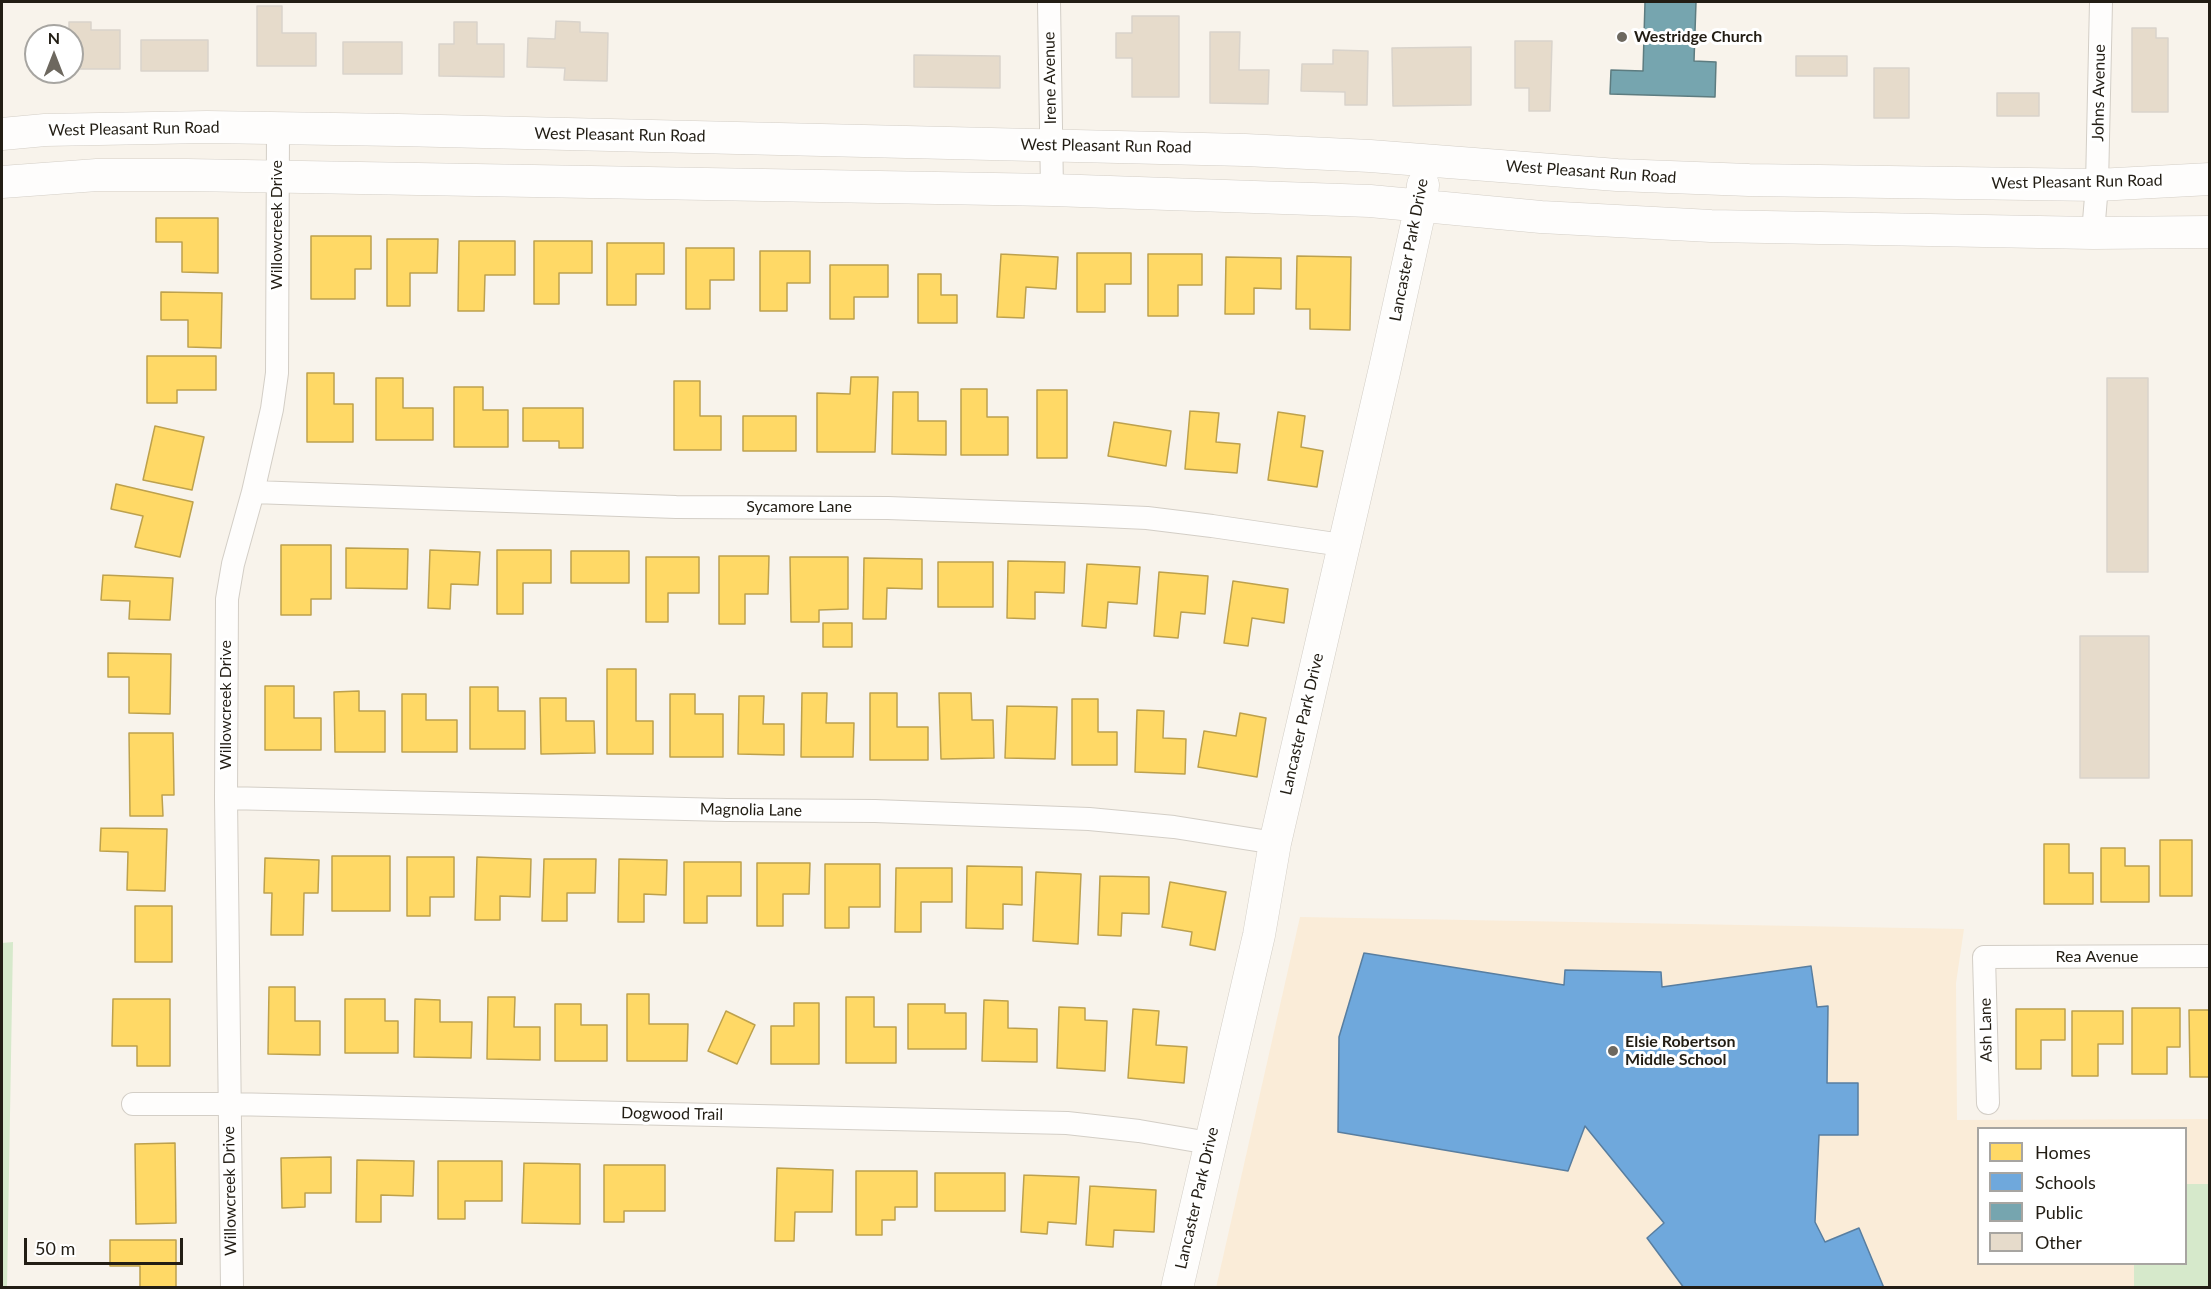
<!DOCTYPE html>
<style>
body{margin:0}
#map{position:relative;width:2211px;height:1289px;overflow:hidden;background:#f8f3eb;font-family:Lato,sans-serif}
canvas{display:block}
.frame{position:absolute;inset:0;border:3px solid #221d14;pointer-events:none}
.legend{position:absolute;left:1977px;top:1127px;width:210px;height:138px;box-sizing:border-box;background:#fff;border:2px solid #a7a5a1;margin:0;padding:8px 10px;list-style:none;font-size:18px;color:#221d14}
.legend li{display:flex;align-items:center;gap:12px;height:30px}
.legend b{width:30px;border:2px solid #a7a5a1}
.north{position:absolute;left:24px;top:24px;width:60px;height:60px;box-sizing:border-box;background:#fff;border:2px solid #a7a5a1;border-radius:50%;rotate:0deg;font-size:16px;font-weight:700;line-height:24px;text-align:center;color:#221d14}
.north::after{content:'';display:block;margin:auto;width:21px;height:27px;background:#6d685f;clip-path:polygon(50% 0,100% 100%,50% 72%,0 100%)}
.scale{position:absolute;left:24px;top:1238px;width:159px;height:27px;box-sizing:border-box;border:3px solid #221d14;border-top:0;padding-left:8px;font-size:18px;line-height:21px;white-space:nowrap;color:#221d14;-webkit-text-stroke:4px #fff;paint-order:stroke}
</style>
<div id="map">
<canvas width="2211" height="1289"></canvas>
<div class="frame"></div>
<ul class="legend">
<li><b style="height:16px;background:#ffd966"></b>Homes</li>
<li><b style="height:16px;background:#6fa8dc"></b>Schools</li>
<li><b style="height:16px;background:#76a5af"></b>Public</li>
<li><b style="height:16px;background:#e6dbcb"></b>Other</li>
</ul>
<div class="north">N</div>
<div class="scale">50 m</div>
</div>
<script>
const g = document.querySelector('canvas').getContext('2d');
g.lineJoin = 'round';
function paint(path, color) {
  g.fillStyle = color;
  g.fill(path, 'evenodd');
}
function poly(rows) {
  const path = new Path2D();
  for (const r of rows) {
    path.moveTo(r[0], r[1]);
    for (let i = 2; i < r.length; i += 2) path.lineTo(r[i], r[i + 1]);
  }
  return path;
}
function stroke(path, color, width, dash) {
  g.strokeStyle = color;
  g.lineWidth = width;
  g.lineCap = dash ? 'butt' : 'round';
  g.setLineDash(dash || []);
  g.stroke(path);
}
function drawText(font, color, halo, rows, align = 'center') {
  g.font = font + ' Lato,sans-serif';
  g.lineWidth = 6;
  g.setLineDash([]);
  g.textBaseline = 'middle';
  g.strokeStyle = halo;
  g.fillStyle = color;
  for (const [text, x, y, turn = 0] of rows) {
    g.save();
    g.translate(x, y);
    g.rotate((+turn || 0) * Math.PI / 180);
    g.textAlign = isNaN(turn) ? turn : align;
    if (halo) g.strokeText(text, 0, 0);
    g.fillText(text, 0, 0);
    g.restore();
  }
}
paint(poly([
 [1300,917,1964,929,1956,983,1957,1120,2209,1119,2209,1287,1216,1288],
 [1978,1128,2186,1128,2186,1264,1978,1264]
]), '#faecd8');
paint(poly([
 [13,942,7,1287,2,1288,2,943],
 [2186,1184,2209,1184,2209,1287,2134,1287,2134,1264,2186,1264]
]), '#d6e9cb');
const homes = poly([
 [156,218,218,218,218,273,182,272,182,242,156,242,156,218],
 [311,236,371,236,371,269,355,269,355,299,311,299,311,236],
 [387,239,438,239,437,273,410,273,410,306,387,306,387,239],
 [459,241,515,241,515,275,485,275,484,311,458,311,459,241],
 [534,241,592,241,592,273,559,273,559,304,534,304,534,241],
 [607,243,664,243,664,274,636,274,636,305,607,305,607,243],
 [686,248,734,248,734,280,710,280,710,309,686,309,686,248],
 [760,251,810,251,810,283,787,283,787,311,760,311,760,251],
 [1077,253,1131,253,1131,284,1105,284,1105,312,1077,312,1077,253],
 [1001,254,1058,257,1056,289,1026,287,1024,318,997,317,1001,254],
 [1148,254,1202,254,1202,285,1178,285,1178,316,1148,316,1148,254],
 [1297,256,1351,257,1350,330,1310,329,1310,309,1296,309,1297,256],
 [1226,257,1281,258,1281,289,1254,288,1254,314,1225,314,1226,257],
 [830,265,888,265,888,297,854,297,854,319,830,319,830,265],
 [918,274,941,274,941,295,957,295,957,323,918,323,918,274],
 [161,292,222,293,221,348,188,347,188,320,161,320,161,292],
 [147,356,216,356,216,390,177,390,177,403,147,403,147,356],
 [307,373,334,373,334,404,353,404,353,442,307,442,307,373],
 [851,377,878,377,875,452,817,452,817,393,850,394,851,377],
 [376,378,403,378,403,408,433,408,433,440,376,440,376,378],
 [674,381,700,381,700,416,721,416,721,450,674,450,674,381],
 [454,387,483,387,483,410,508,410,508,447,454,447,454,387],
 [961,389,987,389,987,417,1008,417,1008,455,961,455,961,389],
 [1037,390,1067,390,1067,458,1037,458,1037,390],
 [893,392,918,392,918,421,946,421,946,455,892,454,893,392],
 [523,408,583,408,583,448,559,448,559,441,523,441,523,408],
 [1190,411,1219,413,1216,442,1240,444,1237,473,1185,469,1190,411],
 [1278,412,1305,416,1301,447,1323,451,1317,487,1268,480,1278,412],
 [743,416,796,416,796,451,743,451,743,416],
 [1114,422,1171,431,1166,466,1108,456,1114,422],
 [155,426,204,437,192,490,143,480,155,426],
 [116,484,193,502,180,557,135,547,143,516,111,509,116,484],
 [281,545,331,545,331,599,311,599,311,615,281,615,281,545],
 [346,548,408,549,407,589,346,588,346,548],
 [430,550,480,552,478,585,451,584,450,609,428,608,430,550],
 [497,550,551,550,551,583,523,583,523,614,497,614,497,550],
 [571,551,629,551,629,583,571,583,571,551],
 [719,556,769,556,768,594,745,594,745,624,719,624,719,556],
 [646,557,699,557,699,593,668,593,668,622,646,622,646,557],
 [790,557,848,557,848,609,819,610,819,622,791,622,790,557],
 [864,558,922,559,922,589,887,588,886,619,863,619,864,558],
 [1008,561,1065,562,1064,593,1035,592,1035,619,1007,618,1008,561],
 [938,562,993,562,993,607,938,607,938,562],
 [1087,564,1140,567,1137,604,1108,602,1106,628,1082,626,1087,564],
 [1159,572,1208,576,1205,614,1181,612,1178,638,1154,636,1159,572],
 [103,575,173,578,170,620,129,619,130,601,101,600,103,575],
 [1233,581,1288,589,1284,623,1252,618,1248,646,1224,643,1233,581],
 [823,623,852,623,852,647,823,647,823,623],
 [108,653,171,654,170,714,129,713,129,677,108,677,108,653],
 [607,669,636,669,636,721,653,721,653,754,607,754,607,669],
 [265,686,294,686,294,718,321,718,321,750,265,750,265,686],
 [470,687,498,687,498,711,525,711,525,749,470,749,470,687],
 [359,691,359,711,385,711,385,752,335,752,334,692,359,691],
 [802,693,827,693,826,723,854,723,853,757,801,757,802,693],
 [870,693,897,693,897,727,928,727,928,760,870,760,870,693],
 [939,693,971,693,972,720,993,720,994,758,941,759,939,693],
 [402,694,426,694,426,720,457,720,457,752,402,752,402,694],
 [670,694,695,694,695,714,723,714,723,757,670,757,670,694],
 [739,696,764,696,763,724,784,724,784,755,738,754,739,696],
 [540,698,566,698,566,721,594,721,595,753,541,754,540,698],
 [1072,699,1098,699,1098,732,1117,732,1117,765,1072,765,1072,699],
 [1007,706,1057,707,1055,759,1005,758,1007,706],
 [1137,710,1164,711,1163,738,1186,739,1185,774,1135,772,1137,710],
 [1240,713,1266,718,1257,777,1198,767,1204,731,1236,736,1240,713],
 [129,733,173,733,174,795,162,795,163,816,130,816,129,733],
 [101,828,167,829,165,891,127,890,128,852,100,851,101,828],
 [2160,840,2192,840,2192,896,2160,896,2160,840],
 [2044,844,2069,844,2069,873,2093,873,2093,904,2044,904,2044,844],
 [2101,848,2125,848,2125,866,2149,866,2149,902,2101,902,2101,848],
 [332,856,390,856,390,911,332,911,332,856],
 [407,857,454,857,454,897,430,897,430,916,407,916,407,857],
 [477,857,531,859,530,897,500,896,500,920,475,920,477,857],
 [265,858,319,860,318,893,304,893,303,935,271,935,272,893,264,893,265,858],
 [544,859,596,859,595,893,567,893,567,921,542,921,544,859],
 [619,859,667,860,666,895,644,894,644,922,618,922,619,859],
 [684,862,741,862,741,896,707,896,707,923,684,923,684,862],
 [757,863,810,863,809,894,783,894,783,926,757,926,757,863],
 [825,864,880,864,880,907,849,907,849,928,825,928,825,864],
 [967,866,1022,867,1022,905,1003,904,1003,929,966,928,967,866],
 [896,868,952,868,952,902,921,902,921,932,895,932,896,868],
 [1036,872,1081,874,1078,944,1033,941,1036,872],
 [1100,876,1149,877,1149,914,1122,913,1121,936,1098,935,1100,876],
 [1170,882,1226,892,1215,950,1190,945,1192,932,1162,927,1170,882],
 [135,906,172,906,172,962,135,962,135,906],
 [269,987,295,987,295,1021,320,1021,320,1055,268,1054,269,987],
 [627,994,649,994,649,1024,688,1024,687,1061,627,1061,627,994],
 [488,997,515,997,514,1027,540,1027,540,1060,487,1059,488,997],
 [846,997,874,997,874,1027,896,1027,896,1063,846,1063,846,997],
 [113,999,170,999,170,1066,137,1066,137,1046,112,1046,113,999],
 [345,999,385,999,385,1021,398,1021,398,1053,345,1053,345,999],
 [415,999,440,1000,440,1022,472,1022,471,1058,414,1057,415,999],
 [984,1000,1008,1001,1008,1028,1037,1029,1037,1062,982,1061,984,1000],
 [794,1003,819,1003,819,1064,771,1064,771,1026,794,1026,794,1003],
 [555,1004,581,1004,581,1025,607,1025,607,1061,555,1061,555,1004],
 [908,1004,945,1004,945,1013,966,1013,966,1049,908,1049,908,1004],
 [1059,1007,1085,1008,1085,1020,1107,1021,1105,1071,1057,1068,1059,1007],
 [2132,1008,2180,1008,2180,1047,2167,1047,2167,1074,2132,1074,2132,1008],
 [1133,1009,1159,1011,1156,1045,1187,1047,1184,1083,1128,1078,1133,1009],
 [2016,1009,2065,1009,2065,1040,2041,1040,2041,1069,2016,1069,2016,1009],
 [2189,1010,2210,1010,2210,1077,2190,1077,2189,1010],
 [726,1011,755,1025,737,1064,708,1051,726,1011],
 [2072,1011,2123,1011,2123,1044,2098,1044,2098,1076,2072,1076,2072,1011],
 [175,1143,176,1223,136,1224,135,1144,175,1143],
 [331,1157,331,1193,305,1193,305,1207,282,1208,281,1158,331,1157],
 [357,1160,414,1161,413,1196,381,1195,381,1222,356,1222,357,1160],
 [438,1161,502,1161,502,1201,465,1201,465,1219,438,1219,438,1161],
 [524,1163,580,1164,580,1224,522,1223,524,1163],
 [604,1165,665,1165,665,1211,624,1211,624,1222,604,1222,604,1165],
 [777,1168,833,1170,832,1212,795,1212,794,1241,775,1241,777,1168],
 [856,1171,917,1171,917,1207,895,1207,895,1220,882,1220,882,1235,856,1235,856,1171],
 [935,1173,1005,1173,1005,1211,935,1211,935,1173],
 [1024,1175,1079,1177,1076,1224,1048,1222,1047,1234,1021,1232,1024,1175],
 [1090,1186,1156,1190,1154,1232,1114,1230,1113,1247,1086,1245,1090,1186],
 [110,1240,176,1240,176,1288,140,1288,140,1266,110,1266,110,1240]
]);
paint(homes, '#ffd966');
stroke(homes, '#bda14d', 1.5);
const schools = poly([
 [1364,953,1564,985,1565,970,1661,972,1662,987,1811,966,1817,1007,1828,1006,1827,1083,1858,1083,1858,1135,1819,1135,1815,1222,1825,1242,1859,1228,1884,1288,1684,1288,1647,1238,1664,1223,1585,1126,1568,1171,1338,1132,1339,1037,1364,953]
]);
paint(schools, '#6fa8dc');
stroke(schools, '#587ea0', 1.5);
const public = poly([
 [1645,2,1696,2,1694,61,1716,62,1715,97,1610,94,1611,70,1643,71,1645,2]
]);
paint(public, '#76a5af');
stroke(public, '#5d7c80', 1.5);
const building = poly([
 [257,6,282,6,282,33,316,33,316,66,257,66,257,6],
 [1132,16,1179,16,1179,97,1132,97,1132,58,1116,58,1116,33,1132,33,1132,16],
 [556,21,580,22,580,32,608,33,607,81,564,80,565,68,527,67,528,38,555,39,556,21],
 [69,22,91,22,91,30,120,30,120,69,72,69,72,36,50,36,50,30,69,30,69,22],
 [454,22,477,22,477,44,504,44,504,77,439,76,439,44,454,44,454,22],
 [2132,28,2156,28,2156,38,2168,38,2168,112,2132,112,2132,28],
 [1210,32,1240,32,1239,70,1269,70,1268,104,1210,103,1210,32],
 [141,40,208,40,208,71,141,71,141,40],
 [1515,41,1552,41,1550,111,1529,111,1529,88,1515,88,1515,41],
 [343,42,402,42,402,74,343,74,343,42],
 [1471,47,1471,105,1393,106,1392,48,1471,47],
 [1333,50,1368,51,1367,105,1345,105,1345,92,1301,91,1302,64,1333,64,1333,50],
 [914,55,1000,56,1000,88,914,87,914,55],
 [1796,56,1847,56,1847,76,1796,76,1796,56],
 [1874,68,1909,68,1909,118,1874,118,1874,68],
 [1997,93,2039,93,2039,116,1997,116,1997,93],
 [2107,378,2148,378,2148,572,2107,572,2107,378],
 [2080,636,2149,636,2149,778,2080,778,2080,636]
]);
paint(building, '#e6dbcb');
stroke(building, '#d9d3cb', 1.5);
const street = poly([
 [1049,2,1052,190],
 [2093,233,2097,185,2101,2],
 [253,492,676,507,888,508,1081,515,1147,518,1212,526,1342,545],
 [226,798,727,810,875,811,1089,819,1174,827,1275,843],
 [1988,1103,1984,957,2210,956],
 [133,1104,229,1104,1067,1123,1139,1131,1209,1143],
 [232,1288,226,798,227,599,233,564,253,492,272,409,277,373,278,129]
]);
const secondary = poly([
 [2,134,45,130,207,127,398,130,1245,150,1370,156,1617,175,1749,180,2097,185,2210,179],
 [2,182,97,175,187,175,1052,190,1370,201,1541,217,1711,226,2093,233,2210,232],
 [1177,1288,1259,935,1275,843,1385,368,1421,205,1423,185]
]);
stroke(street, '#d3cec6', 24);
stroke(secondary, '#d3cec6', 33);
stroke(street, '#fefdfc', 22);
stroke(secondary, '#fefdfc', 32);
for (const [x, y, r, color] of [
 [1622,37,6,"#6d685f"],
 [1613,1051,6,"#6d685f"]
]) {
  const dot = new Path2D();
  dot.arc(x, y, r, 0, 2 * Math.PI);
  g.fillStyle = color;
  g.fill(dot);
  stroke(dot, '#fff', 2);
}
drawText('bold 16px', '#221d14', '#fff', [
 ["Westridge Church",1634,37],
 ["Elsie Robertson",1625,1042],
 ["Middle School",1625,1060]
], 'left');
drawText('16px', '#221d14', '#fff', [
 ["Irene Avenue",1050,78,-91],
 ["Johns Avenue",2099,93,-89],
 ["West Pleasant Run Road",134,129,-1],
 ["West Pleasant Run Road",620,135,1],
 ["West Pleasant Run Road",1106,146,1],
 ["West Pleasant Run Road",1591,172,4],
 ["West Pleasant Run Road",2077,182,-1],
 ["Willowcreek Drive",277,225,-90],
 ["Lancaster Park Drive",1409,250,-79],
 ["Sycamore Lane",799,507],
 ["Willowcreek Drive",226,705,-90],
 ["Lancaster Park Drive",1302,724,-77],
 ["Magnolia Lane",751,810,1],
 ["Rea Avenue",2097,957],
 ["Ash Lane",1986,1030,-91],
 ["Dogwood Trail",672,1114,1],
 ["Willowcreek Drive",230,1191,-91],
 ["Lancaster Park Drive",1197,1198,-77]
]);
</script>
